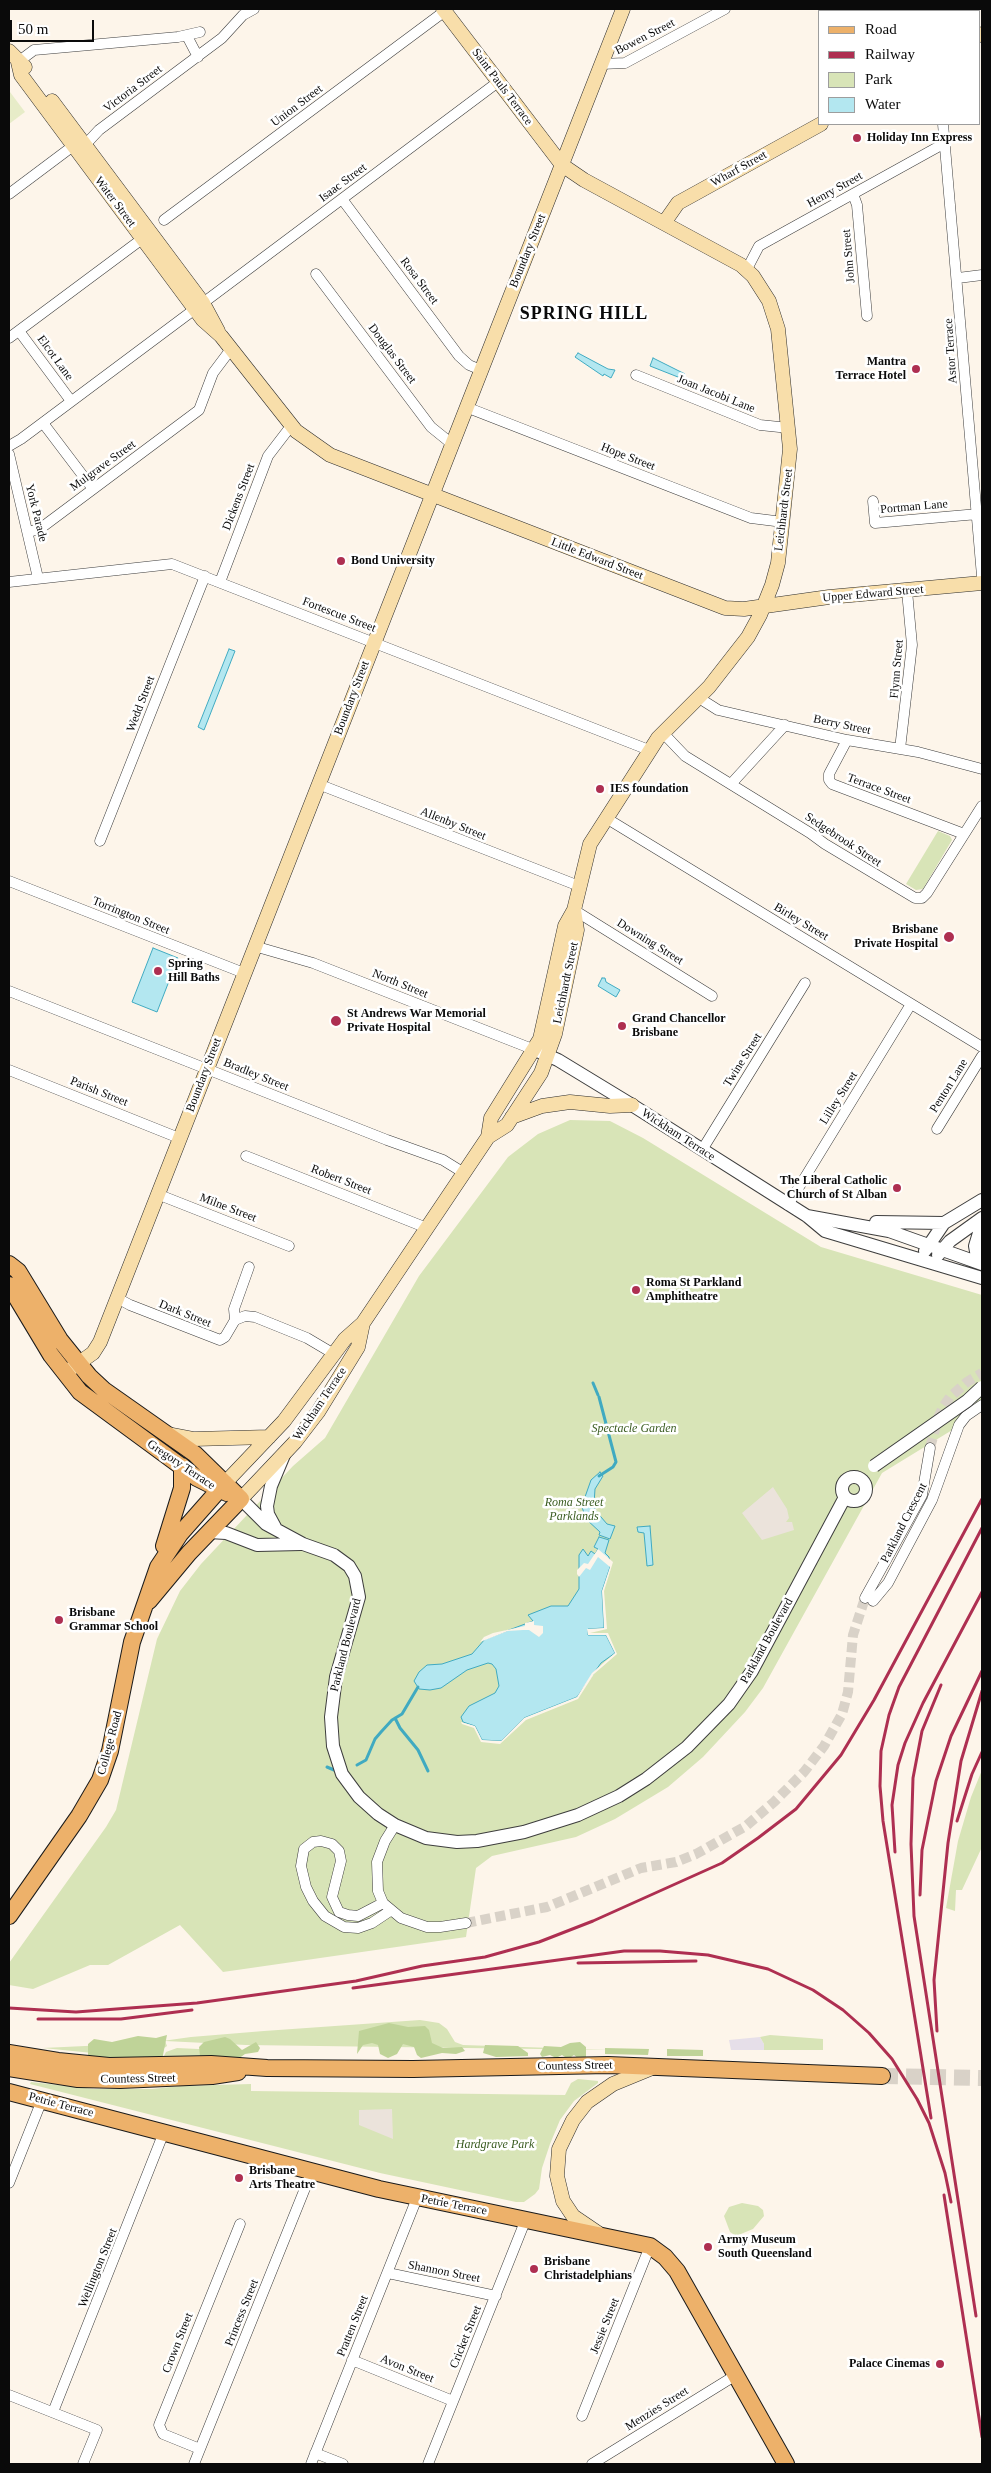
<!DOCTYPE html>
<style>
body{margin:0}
#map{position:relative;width:991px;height:2473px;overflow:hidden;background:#fdf5ea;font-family:"Times New Roman",serif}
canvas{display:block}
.frame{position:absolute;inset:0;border:10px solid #0a0a0a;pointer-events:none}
.legend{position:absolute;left:818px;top:10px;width:162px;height:115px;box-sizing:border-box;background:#fff;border:1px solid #9d9d9d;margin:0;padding:6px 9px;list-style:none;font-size:15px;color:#0a0a0a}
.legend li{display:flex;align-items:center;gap:10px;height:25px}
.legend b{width:25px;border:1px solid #9d9d9d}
.scale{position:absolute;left:10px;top:20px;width:84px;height:22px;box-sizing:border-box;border:2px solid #0a0a0a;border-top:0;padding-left:6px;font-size:15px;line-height:18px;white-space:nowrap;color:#0a0a0a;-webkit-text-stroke:4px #fff;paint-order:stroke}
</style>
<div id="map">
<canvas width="991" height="2473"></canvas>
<div class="frame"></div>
<ul class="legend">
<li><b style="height:6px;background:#edb16a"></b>Road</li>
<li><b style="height:6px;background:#ae2f51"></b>Railway</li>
<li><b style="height:14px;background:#d8e4b7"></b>Park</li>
<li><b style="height:14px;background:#b3e7f0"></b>Water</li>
</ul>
<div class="scale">50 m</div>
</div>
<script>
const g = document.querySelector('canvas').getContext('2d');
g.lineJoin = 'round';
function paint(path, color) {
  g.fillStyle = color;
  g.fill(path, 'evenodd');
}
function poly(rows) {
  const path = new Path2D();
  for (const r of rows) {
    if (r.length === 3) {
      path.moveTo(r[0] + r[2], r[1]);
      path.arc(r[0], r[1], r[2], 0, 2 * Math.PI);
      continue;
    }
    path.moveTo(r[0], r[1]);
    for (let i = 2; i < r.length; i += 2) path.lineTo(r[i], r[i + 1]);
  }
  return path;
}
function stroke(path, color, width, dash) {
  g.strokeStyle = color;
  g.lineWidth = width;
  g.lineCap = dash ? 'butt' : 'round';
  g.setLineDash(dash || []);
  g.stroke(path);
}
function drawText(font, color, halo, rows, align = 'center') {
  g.font = font + ' "Times New Roman",serif';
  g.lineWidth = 5;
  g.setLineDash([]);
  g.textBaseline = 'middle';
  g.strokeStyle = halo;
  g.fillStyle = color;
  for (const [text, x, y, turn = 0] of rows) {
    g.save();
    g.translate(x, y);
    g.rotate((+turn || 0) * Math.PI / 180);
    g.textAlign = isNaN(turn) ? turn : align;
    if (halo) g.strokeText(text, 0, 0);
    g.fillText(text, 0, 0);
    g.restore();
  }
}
paint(poly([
 [760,2037,764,2044,764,2050,731,2050,729,2040]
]), '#e6dfe9');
paint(poly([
 [938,831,950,836,952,840,923,889,916,890,906,884],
 [570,1120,610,1121,643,1138,821,1247,982,1295,982,1401,962,1424,882,1473,763,1688,745,1712,703,1757,668,1787,615,1819,576,1837,492,1856,476,1868,466,1937,223,1972,180,1925,108,1965,90,1965,33,1989,9,1985,9,1963,106,1827,116,1810,157,1639,180,1591,201,1564,293,1466,325,1438,419,1276,508,1157,538,1134],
 [982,1770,982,1847,962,1890,956,1890,955,1911,946,1908,958,1841,971,1797],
 [420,2020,439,2023,447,2029,455,2042,463,2045,613,2050,246,2045,165,2041,167,2046,161,2050,112,2055,43,2048,148,2043,191,2037,264,2031],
 [770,2035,823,2039,823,2050,764,2050,764,2044,760,2037],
 [177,2048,241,2051,241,2056,162,2060,166,2052],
 [578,2079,598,2081,598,2083,574,2101,560,2120,550,2144,542,2168,539,2189,535,2194,524,2202,516,2202,380,2173,30,2084,31,2082,94,2089,152,2089,180,2086,251,2084,251,2091,565,2095,571,2083],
 [742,2203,758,2206,763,2210,764,2216,753,2229,736,2236,730,2232,724,2216,729,2207]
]), '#d8e4b7');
paint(poly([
 [389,2023,408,2027,425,2026,429,2030,432,2043,443,2048,462,2047,465,2051,456,2054,442,2053,421,2058,417,2055,414,2047,403,2044,397,2054,388,2058,380,2054,378,2045,372,2043,363,2045,357,2054,359,2031],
 [167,2035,162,2060,88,2060,88,2044,94,2039,112,2042,138,2036,156,2038],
 [225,2037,230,2039,242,2050,256,2042,260,2048,258,2052,245,2054,238,2059,203,2058,200,2056,199,2047,204,2042],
 [580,2042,586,2047,586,2060,580,2060,574,2055,568,2059,562,2055,556,2058,550,2055,542,2057,540,2054,544,2046,561,2047,570,2043],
 [485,2045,518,2046,528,2053,528,2056,496,2057,483,2053],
 [605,2048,649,2049,648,2055,605,2054],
 [667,2049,703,2050,703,2056,667,2056]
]), '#bfd398');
paint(poly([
 [10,92,25,112,9,124,9,93]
]), '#e7ecc8');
paint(poly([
 [773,1487,787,1509,789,1518,786,1522,792,1522,794,1530,762,1540,742,1513],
 [392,2109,393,2139,359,2125,359,2110]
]), '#ebe3db');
const water = poly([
 [578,353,608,369,615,370,611,378,604,374,603,376,575,357,578,353],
 [653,358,685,374,683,379,650,366,653,358],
 [229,649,235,651,204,730,198,727,229,649],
 [153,948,178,958,157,1012,132,1002,153,948],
 [602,978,605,978,606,982,620,990,616,997,598,986,602,978],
 [600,1472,603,1476,595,1489,594,1504,595,1510,607,1524,615,1526,610,1539,599,1535,600,1532,586,1519,582,1507,582,1497,585,1497,591,1480,600,1472],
 [650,1526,653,1565,647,1566,644,1533,638,1532,637,1527,650,1526],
 [599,1537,609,1540,605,1553,609,1557,610,1567,602,1591,604,1628,588,1629,588,1635,606,1635,615,1653,601,1663,577,1697,524,1718,501,1741,482,1740,475,1726,463,1722,461,1717,469,1706,495,1693,499,1686,496,1669,492,1664,488,1663,467,1670,441,1688,430,1690,419,1689,414,1681,419,1672,427,1665,442,1664,472,1654,485,1639,533,1621,528,1615,551,1606,568,1606,579,1589,579,1555,583,1549,588,1556,591,1551,595,1554,598,1549,594,1547,599,1537]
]);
paint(water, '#b3e7f0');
stroke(water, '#40aac1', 1);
paint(poly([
 [598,1549,613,1562,604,1591,607,1629,590,1633,608,1633,617,1654,594,1674,578,1699,526,1720,500,1744,481,1742,474,1728,462,1724,461,1722,475,1726,482,1740,501,1741,524,1718,577,1697,592,1673,615,1653,606,1635,588,1635,587,1629,604,1628,602,1591,610,1567,598,1557,590,1570,586,1568,579,1577,577,1574,577,1570,584,1563,588,1564],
 [534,1621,534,1625,543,1626,543,1633,539,1637,529,1630,523,1630,508,1631,480,1642,484,1637,493,1633,525,1626,525,1623]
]), '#fdf5ea');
stroke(poly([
 [593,1383,598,1395],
 [599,1476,613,1467,616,1462,599,1397],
 [395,1718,400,1728,418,1750,428,1771],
 [357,1765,366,1760,375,1739,381,1732,392,1720,402,1714,418,1687],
 [327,1767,334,1770]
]), '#40aac1', 3);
stroke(poly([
 [930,1448,938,1418,943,1407,950,1397,967,1382,982,1373],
 [466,1923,547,1907,641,1868,676,1862,696,1854,746,1826,774,1802,804,1772,824,1746,842,1714,848,1692,853,1635,865,1598]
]), '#d9d2c8', 10, [10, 5]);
stroke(poly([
 [882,2076,982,2078]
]), '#d9d2c8', 16, [16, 8]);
const minor = poly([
 [187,36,198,57],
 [18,62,34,50,178,37,200,32],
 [601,64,625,63,725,9],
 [943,124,982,576],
 [85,145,99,130,222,38,243,15,254,9],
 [9,194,73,146],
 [853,194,857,205,867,316],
 [342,199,459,356,469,365,481,370],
 [164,220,445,11],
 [747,269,759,246,945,143],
 [316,274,431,427,452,444],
 [958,278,982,275],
 [203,303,498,82],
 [19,331,71,401],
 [9,338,142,239],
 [636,375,760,425,789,428],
 [466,407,751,518,783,522],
 [43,423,93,489],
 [9,446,21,439,195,309],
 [9,454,38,578],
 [873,501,875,523,978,514],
 [29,532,41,528,199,410,213,373,231,349],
 [9,582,172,564,649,750],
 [220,582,268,456,291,426],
 [699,698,718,710,847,740,918,752,982,769],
 [663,733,685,756,810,833,825,844,915,898,922,898,927,893,982,806],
 [847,740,829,774,829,780,832,784,964,834],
 [900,749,912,645,907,591],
 [318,784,579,886],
 [731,784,785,725],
 [606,818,982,1047],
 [100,841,205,576],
 [9,881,244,973],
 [574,910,712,996],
 [254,946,313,963,535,1050],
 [9,991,387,1140,443,1160,464,1173],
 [9,1070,179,1138],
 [937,1129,982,1056],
 [702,1150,805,983],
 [246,1156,427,1228],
 [157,1194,289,1246],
 [788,1205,911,1004],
 [117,1298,130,1305,220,1340,225,1337,235,1320,245,1316,255,1317,307,1338,334,1354],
 [235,1320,234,1309,249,1267],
 [865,1598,922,1495,930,1448],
 [873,1601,888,1583,932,1500,959,1425,966,1416,982,1405],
 [395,1825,385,1841,377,1862,378,1891,383,1903,401,1918,427,1927,440,1927,466,1923],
 [383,1903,358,1916,348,1915,339,1912,332,1897,341,1861,339,1851,332,1844,321,1841,313,1842,304,1849,301,1866,306,1887,313,1901,325,1916,344,1927,358,1928,372,1923,390,1911],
 [9,2183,42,2100],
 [388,2273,496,2296],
 [352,2360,453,2401],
 [9,2395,97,2430,83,2464],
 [53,2412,164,2132],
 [582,2416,650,2246],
 [200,2449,163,2434,159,2425,240,2224],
 [315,2453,343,2464],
 [194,2464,312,2171],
 [311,2464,417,2198],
 [428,2464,526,2219],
 [592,2464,736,2375]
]);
const tertiary = poly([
 [535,1050,558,1060,632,1105,807,1216,825,1231,982,1278],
 [807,1216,889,1231,982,1264],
 [876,1222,944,1223],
 [982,1223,975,1246,977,1257,982,1263],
 [925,1251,944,1223,982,1200],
 [938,1255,950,1241,982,1218],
 [854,1489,12],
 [241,1499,266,1524,303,1544,334,1555,349,1566,355,1576,359,1597,336,1677,331,1717,333,1746,342,1774,359,1797,378,1814,395,1825,426,1838,457,1842,477,1841,524,1832,578,1815,619,1796,646,1779,687,1747,729,1704,752,1671,845,1497],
 [275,1527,268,1514,267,1506,271,1486,284,1455],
 [209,1532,226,1533,257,1545,301,1544]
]);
const secondary = poly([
 [443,9,562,165,584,180,741,265,753,276,769,301,778,329,790,449,778,563,772,585,760,615,748,637,709,687,658,738,590,844,574,910,565,926,540,1039,491,1118,488,1137],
 [980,35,982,34],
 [9,51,25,67],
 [18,62,21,75,203,320,221,336,296,431,330,455,725,608,744,609,829,597,982,583],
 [52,101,203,303,218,331],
 [664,223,678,203,821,124],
 [512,1117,542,1106,570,1102,610,1106,632,1105],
 [72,1368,93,1353,100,1342,623,9],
 [168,1434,194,1439,269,1437],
 [225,1483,284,1421,345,1339,363,1323,488,1137,507,1125,541,1073,555,1034,573,949,577,930,574,910],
 [241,1499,295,1442,318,1412,358,1347,363,1323],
 [598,2233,573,2216,563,2201,557,2176,559,2149,573,2120,587,2102,613,2084,652,2068]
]);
const primary = poly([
 [9,1264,18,1271,60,1340,89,1376,104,1390,195,1454,241,1499],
 [9,1285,51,1355,80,1392,197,1478,227,1493],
 [164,1546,182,1488,182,1466],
 [149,1601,189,1553,241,1499],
 [9,1916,79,1816,100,1780,110,1751,132,1642,158,1567,180,1534,225,1483],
 [9,2053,58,2061,109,2066,211,2064,267,2068,413,2069,608,2065,882,2076],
 [9,2068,78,2079,120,2080,212,2076,238,2072],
 [9,2092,379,2189,650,2246,665,2257,677,2271,786,2464]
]);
stroke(minor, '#3d3d3d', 11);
stroke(tertiary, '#3d3d3d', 14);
stroke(secondary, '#2c2c2c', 15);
stroke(primary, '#1b1b1b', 18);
stroke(minor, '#fff', 10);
stroke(tertiary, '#fff', 12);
stroke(secondary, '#f8deaa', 14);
stroke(primary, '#edb16a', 16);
stroke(poly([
 [941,1685,922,1731,913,1778,911,1844,914,1916,976,2316],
 [957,1821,972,1774,982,1752],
 [895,1852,892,1805,898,1765,905,1743,923,1703,982,1592],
 [920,1895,922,1850,936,1781,951,1736,982,1671],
 [578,1963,696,1961],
 [353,1988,624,1951,660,1951,708,1955,768,1969,813,1990,843,2010,869,2033,892,2059,917,2099,929,2123,945,2173,951,2202],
 [9,2008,76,2012,197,2003,356,1981,422,1966,485,1957,539,1942,593,1921,722,1863,758,1838,796,1809,841,1755,874,1700,982,1499],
 [38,2019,121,2019,192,2010],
 [937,2031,934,1980,948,1843,961,1761,982,1691],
 [931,2118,883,1821,880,1786,881,1751,889,1715,899,1687,982,1528],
 [944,2195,982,2437]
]), '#ae2f51', 3);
const tertiaryBridge = poly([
 [874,1466,967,1401,982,1387]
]);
stroke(tertiaryBridge, '#3d3d3d', 14, []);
stroke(tertiaryBridge, '#fff', 12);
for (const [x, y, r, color] of [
 [857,138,5,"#ae2f51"],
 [916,369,5,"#ae2f51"],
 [341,561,5,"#ae2f51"],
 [600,789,5,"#ae2f51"],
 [949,937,6,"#ae2f51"],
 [158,971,5,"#ae2f51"],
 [336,1021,6,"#ae2f51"],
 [622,1026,5,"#ae2f51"],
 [897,1188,5,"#ae2f51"],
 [636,1290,5,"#ae2f51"],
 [59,1620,5,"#ae2f51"],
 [239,2178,5,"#ae2f51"],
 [708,2247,5,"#ae2f51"],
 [534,2269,5,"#ae2f51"],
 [940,2364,5,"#ae2f51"]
]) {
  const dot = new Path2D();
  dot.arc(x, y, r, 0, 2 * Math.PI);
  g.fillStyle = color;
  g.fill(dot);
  stroke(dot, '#fff', 2);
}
drawText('12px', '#0a0a0a', '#fff', [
 ["Bowen Street",645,37,-27],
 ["Saint Pauls Terrace",502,87,53],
 ["Victoria Street",133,89,-37],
 ["Union Street",297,106,-37],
 ["Wharf Street",739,169,-29],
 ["Isaac Street",343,183,-37],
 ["Henry Street",835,190,-29],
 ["Water Street",115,202,53],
 ["Boundary Street",528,251,-68],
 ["John Street",849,256,-95],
 ["Rosa Street",419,281,53],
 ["Astor Terrace",951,351,-94],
 ["Douglas Street",392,354,53],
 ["Elcot Lane",55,358,54],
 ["Joan Jacobi Lane",716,394,22],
 ["Hope Street",628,457,21],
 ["Mulgrave Street",103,466,-36],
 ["Dickens Street",239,497,-69],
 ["Portman Lane",914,507,-5],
 ["Leichhardt Street",784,510,-83],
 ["York Parade",36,513,76],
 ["Little Edward Street",597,559,21],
 ["Upper Edward Street",873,594,-5],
 ["Fortescue Street",339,615,21],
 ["Flynn Street",897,669,-85],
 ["Boundary Street",352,698,-69],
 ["Wedd Street",141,704,-69],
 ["Berry Street",842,725,12],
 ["Terrace Street",879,789,20],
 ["Allenby Street",453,824,22],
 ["Sedgebrook Street",843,840,33],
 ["Torrington Street",131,916,22],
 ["Birley Street",801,922,31],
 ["Downing Street",650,942,32],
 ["Leichhardt Street",566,983,-78],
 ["North Street",400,984,22],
 ["Twine Street",743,1060,-58],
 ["Boundary Street",204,1075,-69],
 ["Bradley Street",256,1075,22],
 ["Penton Lane",949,1086,-58],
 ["Parish Street",99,1092,22],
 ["Lilley Street",839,1098,-58],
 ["Wickham Terrace",678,1135,33],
 ["Robert Street",341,1180,21],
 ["Milne Street",228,1208,21],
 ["Dark Street",185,1314,22],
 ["Wickham Terrace",320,1404,-56],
 ["Gregory Terrace",181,1465,34],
 ["Parkland Crescent",904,1523,-63],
 ["Parkland Boulevard",767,1641,-61],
 ["Parkland Boulevard",346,1645,-76],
 ["College Road",110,1743,-75],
 ["Countess Street",575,2066,-1],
 ["Countess Street",138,2079,-1],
 ["Petrie Terrace",61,2105,15],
 ["Petrie Terrace",454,2205,11],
 ["Wellington Street",98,2268,-68],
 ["Shannon Street",444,2272,11],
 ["Princess Street",242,2313,-68],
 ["Pratten Street",353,2326,-68],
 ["Jessie Street",605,2326,-68],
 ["Cricket Street",466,2337,-68],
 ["Crown Street",178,2343,-68],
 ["Avon Street",407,2369,22],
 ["Menzies Street",657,2409,-32]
]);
drawText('bold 12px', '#0a0a0a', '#fff', [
 ["Holiday Inn Express",867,138],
 ["Mantra",906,362,"right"],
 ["Terrace Hotel",906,376,"right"],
 ["Bond University",351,561],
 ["IES foundation",610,789],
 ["Brisbane",938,930,"right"],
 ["Private Hospital",938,944,"right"],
 ["Spring",168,964],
 ["Hill Baths",168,978],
 ["St Andrews War Memorial",347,1014],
 ["Private Hospital",347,1028],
 ["Grand Chancellor",632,1019],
 ["Brisbane",632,1033],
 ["The Liberal Catholic",887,1181,"right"],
 ["Church of St Alban",887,1195,"right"],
 ["Roma St Parkland",646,1283],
 ["Amphitheatre",646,1297],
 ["Brisbane",69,1613],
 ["Grammar School",69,1627],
 ["Brisbane",249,2171],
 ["Arts Theatre",249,2185],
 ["Army Museum",718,2240],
 ["South Queensland",718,2254],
 ["Brisbane",544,2262],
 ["Christadelphians",544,2276],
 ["Palace Cinemas",930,2364,"right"]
], 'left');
drawText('italic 12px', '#3a5c21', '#fff', [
 ["Spectacle Garden",634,1429],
 ["Roma Street",574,1503],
 ["Parklands",574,1517],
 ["Hardgrave Park",495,2145]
]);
g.letterSpacing = '1px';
drawText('bold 18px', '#0a0a0a', '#fff', [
 ["SPRING HILL",584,314]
]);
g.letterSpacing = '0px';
</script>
